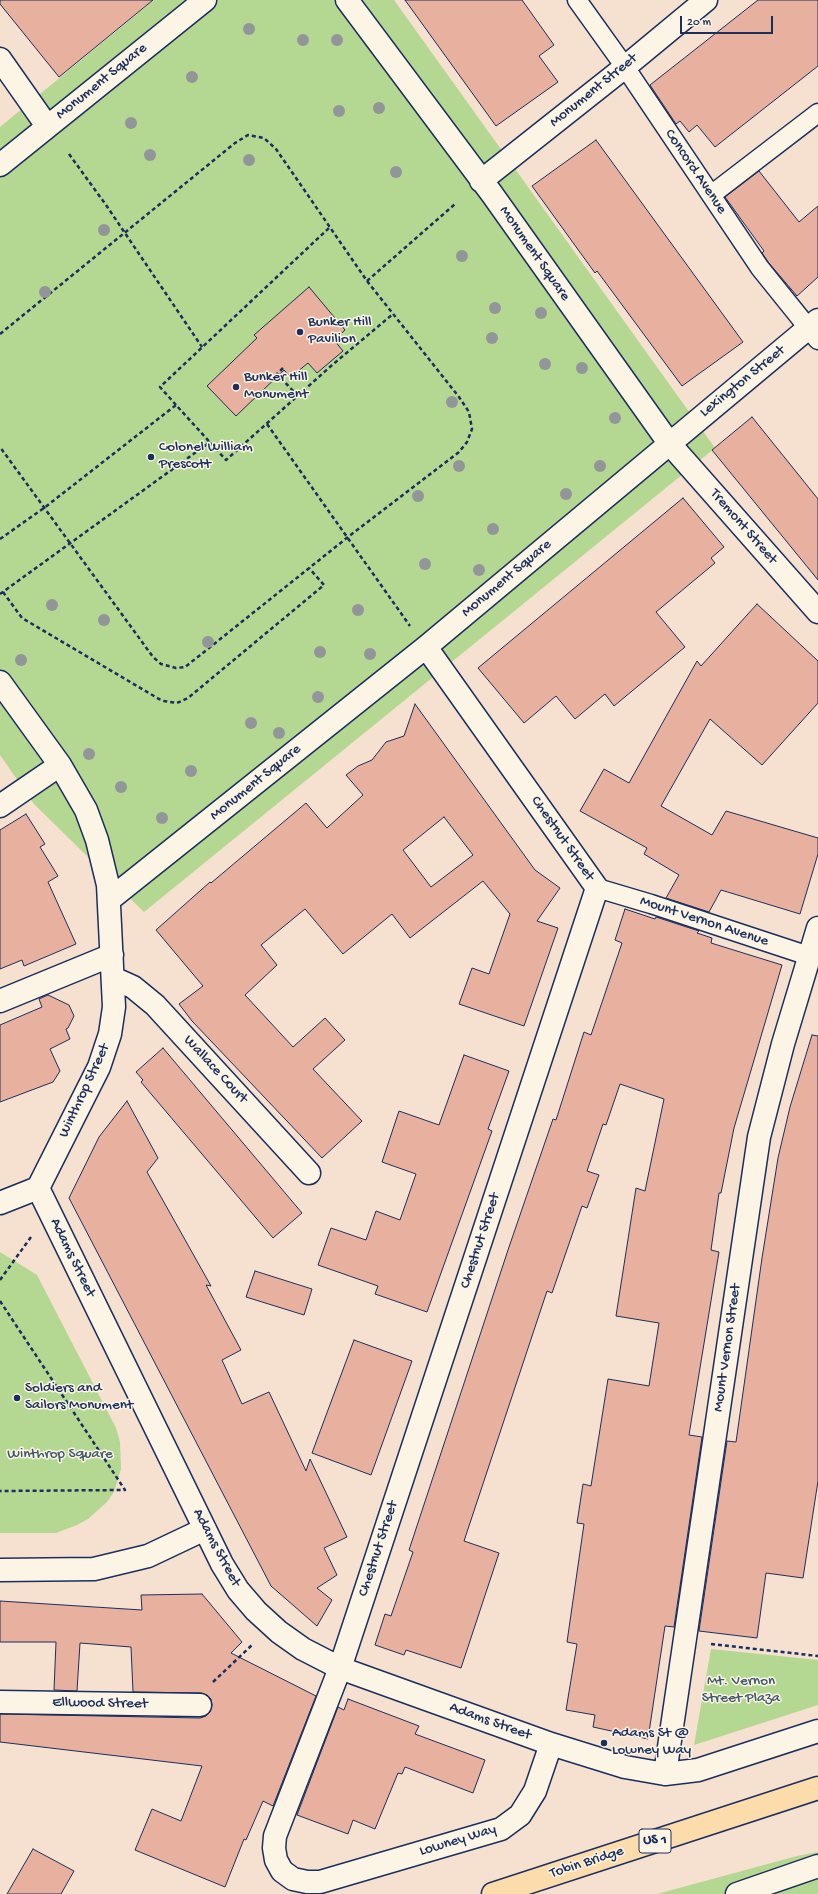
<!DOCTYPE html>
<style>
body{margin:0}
#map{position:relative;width:818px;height:1894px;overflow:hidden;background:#f6e0d0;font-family:"Gochi Hand",sans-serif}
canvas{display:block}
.scale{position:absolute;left:680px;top:16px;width:93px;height:18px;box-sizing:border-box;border:2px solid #1b2f5e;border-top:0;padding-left:5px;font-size:12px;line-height:14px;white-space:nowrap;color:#1b2f5e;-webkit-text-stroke:3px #fcf5e5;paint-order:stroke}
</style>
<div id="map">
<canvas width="818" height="1894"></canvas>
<div class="scale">20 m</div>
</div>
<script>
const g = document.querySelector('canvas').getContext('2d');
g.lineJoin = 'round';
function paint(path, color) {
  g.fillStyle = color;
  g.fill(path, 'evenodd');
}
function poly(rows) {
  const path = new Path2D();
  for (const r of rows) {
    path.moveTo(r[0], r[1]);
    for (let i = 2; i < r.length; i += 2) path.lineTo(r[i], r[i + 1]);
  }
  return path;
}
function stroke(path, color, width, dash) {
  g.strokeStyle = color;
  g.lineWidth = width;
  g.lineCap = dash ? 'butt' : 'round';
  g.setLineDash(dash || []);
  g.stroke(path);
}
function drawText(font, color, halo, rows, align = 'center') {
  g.font = font + ' "Gochi Hand",sans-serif';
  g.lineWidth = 3;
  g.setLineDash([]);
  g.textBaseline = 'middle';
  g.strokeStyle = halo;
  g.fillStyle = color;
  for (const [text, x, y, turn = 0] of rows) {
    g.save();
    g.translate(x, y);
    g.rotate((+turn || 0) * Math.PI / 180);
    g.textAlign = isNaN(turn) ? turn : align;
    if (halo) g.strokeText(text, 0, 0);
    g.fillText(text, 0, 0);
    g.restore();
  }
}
paint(poly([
 [154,0,394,0,715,448,144,912,34,804,0,755,0,127],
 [0,1252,37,1275,116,1428,120,1442,121,1469,114,1492,107,1502,88,1519,77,1525,56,1533,0,1533],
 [711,1649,818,1660,818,1705,694,1745],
 [818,1852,818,1894,657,1894,797,1856]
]), '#b4d791');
const building = poly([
 [0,0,153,0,59,77,0,4,0,0],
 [405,0,522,0,554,45,539,56,558,82,496,126,405,0],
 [758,0,818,0,818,66,715,147,697,125,689,132,680,121,676,124,650,85,758,0],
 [596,140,743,342,682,386,597,271,595,273,532,186,596,140],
 [759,171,799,222,818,206,818,277,797,296,768,262,762,253,764,251,725,197,759,171],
 [309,287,345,330,334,340,343,351,317,373,308,363,291,377,284,370,236,416,207,386,257,338,254,335,309,287],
 [752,417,818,499,818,580,712,450,752,417],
 [683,498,724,547,711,558,715,563,656,612,685,647,614,706,605,694,575,719,556,696,524,723,478,668,683,498],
 [757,604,818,661,818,703,762,765,710,719,661,806,712,835,726,811,818,838,818,854,800,914,721,890,709,912,666,898,679,875,644,854,647,848,580,811,604,769,629,783,697,661,701,666,757,604],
 [415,704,535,870,560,888,537,921,558,928,524,1026,459,1004,472,968,489,974,510,914,483,881,410,938,392,914,343,954,305,909,261,945,277,965,245,995,293,1047,325,1018,345,1040,313,1069,362,1121,322,1158,192,1021,179,1004,203,986,156,930,210,882,211,883,306,803,327,828,363,795,346,775,358,766,372,760,386,742,404,736,415,704],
 [444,817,473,855,431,887,403,850,444,817],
 [26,814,45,844,40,847,58,876,48,882,76,944,24,966,22,960,0,969,0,830,26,814],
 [625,909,655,919,656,917,699,931,697,933,712,938,711,943,782,965,734,1128,721,1193,719,1193,711,1250,719,1252,689,1435,702,1437,674,1627,665,1626,648,1739,593,1727,595,1715,566,1710,577,1644,567,1642,584,1524,577,1523,583,1484,591,1486,608,1379,649,1386,659,1323,616,1316,636,1188,645,1191,664,1099,620,1084,606,1125,603,1124,587,1171,599,1175,587,1208,582,1206,552,1293,547,1291,464,1541,499,1553,461,1668,406,1650,404,1655,375,1645,385,1614,391,1616,413,1552,409,1550,509,1247,553,1119,556,1120,584,1032,591,1035,622,943,615,940,625,909],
 [48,995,69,1005,74,1016,68,1028,66,1029,70,1039,50,1049,60,1071,53,1082,0,1102,0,1025,42,1007,39,999,48,995],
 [812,1035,818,1036,818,1481,803,1578,766,1573,757,1638,699,1631,727,1441,736,1442,762,1258,778,1158,790,1107,812,1035],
 [163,1048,302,1213,273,1238,141,1082,143,1080,136,1072,163,1048],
 [464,1055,509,1071,488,1129,492,1131,427,1312,375,1294,378,1286,318,1265,331,1228,366,1240,376,1211,400,1220,416,1174,382,1162,399,1111,439,1125,464,1055],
 [127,1101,158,1158,147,1172,211,1286,206,1285,241,1350,222,1360,242,1404,269,1392,306,1471,310,1459,347,1537,324,1548,337,1575,317,1588,332,1600,317,1626,271,1586,69,1198,99,1137,127,1101],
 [255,1271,312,1289,304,1315,246,1297,255,1271],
 [354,1340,412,1361,371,1475,312,1453,354,1340],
 [202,1594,242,1642,231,1653,316,1696,273,1806,263,1801,246,1840,244,1839,225,1887,135,1850,152,1809,181,1821,202,1766,0,1742,0,1714,200,1718,206,1716,210,1712,212,1705,211,1699,207,1695,201,1693,133,1692,131,1647,80,1643,77,1691,54,1690,56,1642,0,1642,0,1601,142,1610,141,1595,202,1594],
 [348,1699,419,1726,415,1734,485,1760,473,1793,405,1767,402,1774,398,1773,375,1829,353,1820,348,1834,297,1815,338,1707,344,1710,348,1699],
 [33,1849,74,1871,61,1894,7,1894,33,1849]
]);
paint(building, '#e8b09f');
stroke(building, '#1b2f5e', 1);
const lane = poly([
 [577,0,625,67,760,268,818,340],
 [711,195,818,113],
 [597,888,651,904,809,956]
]);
const street = poly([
 [347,0,492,194,669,443,818,612],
 [0,59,47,126],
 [0,165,205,0],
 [481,181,625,67,706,0],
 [426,647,597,888,340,1668,275,1836,274,1848,276,1860,282,1871,293,1879,307,1882,320,1882,501,1829,520,1815,535,1791,551,1744],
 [0,682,60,765,86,810,97,840,108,885,114,1007,110,1034,99,1067,38,1188,0,1203],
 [0,806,60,765],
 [109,900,426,647,818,320],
 [113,978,133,987,155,1005,309,1173],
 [0,1001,112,955],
 [38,1188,222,1564,238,1590,256,1611,279,1632,303,1649,340,1668,551,1744,625,1767,665,1774,698,1770,818,1731],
 [0,1570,94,1569,148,1556,205,1529],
 [0,1702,200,1705],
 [665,1774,759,1137,783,1044,818,928]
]);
const secondary = poly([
 [737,1894,818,1866]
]);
const highway = poly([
 [493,1894,818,1788]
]);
stroke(lane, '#1b2f5e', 21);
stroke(street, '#1b2f5e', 25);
stroke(secondary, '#1b2f5e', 25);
stroke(highway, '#1b2f5e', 25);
stroke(poly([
 [69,154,106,205,202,347],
 [367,281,455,204],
 [0,334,235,143,248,135,264,138,276,149,367,281,459,397,469,412,472,429,467,442,459,452,348,537,199,656,185,667,176,668,161,664,153,657,0,447],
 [283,368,277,374,298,396],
 [176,405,160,387,330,227],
 [267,424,410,626],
 [0,539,44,508,176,405,226,460,331,366,393,314],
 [3,592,22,618,159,699,164,701,177,703,188,698,324,585,309,568],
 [0,594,210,442],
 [0,1280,31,1237],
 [0,1301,125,1490,0,1491],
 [711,1644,818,1656],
 [213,1682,252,1645]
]), '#1b2f5e', 2.5, [4, 3]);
stroke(lane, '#fcf5e5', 18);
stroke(street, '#fcf5e5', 22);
stroke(secondary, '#fcf5e5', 22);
stroke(highway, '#fddcac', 22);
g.fillStyle = '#929698';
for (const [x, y] of [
 [249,29],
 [303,40],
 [337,40],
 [192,77],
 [379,108],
 [339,111],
 [131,123],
 [150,155],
 [249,160],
 [396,172],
 [104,230],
 [462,256],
 [45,292],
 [495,308],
 [541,313],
 [492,338],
 [545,364],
 [582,368],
 [452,402],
 [615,418],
 [459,466],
 [600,466],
 [566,494],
 [418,496],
 [493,529],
 [425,564],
 [479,570],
 [52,605],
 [358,610],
 [104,620],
 [208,642],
 [320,652],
 [370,654],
 [21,660],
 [318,697],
 [251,723],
 [279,733],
 [89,754],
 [191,771],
 [121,787],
 [162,818]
]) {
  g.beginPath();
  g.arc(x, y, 6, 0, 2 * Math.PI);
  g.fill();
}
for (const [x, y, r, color] of [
 [300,332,4,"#1b2f5e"],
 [236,387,4,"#1b2f5e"],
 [151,457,4,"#1b2f5e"],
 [17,1398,4,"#1b2f5e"],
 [604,1743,4,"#1b2f5e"]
]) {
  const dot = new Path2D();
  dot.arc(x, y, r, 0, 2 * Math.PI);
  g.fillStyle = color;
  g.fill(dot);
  stroke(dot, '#fcf5e5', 1.5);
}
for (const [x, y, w] of [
 [655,1841,32]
]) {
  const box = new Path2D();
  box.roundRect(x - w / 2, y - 12, w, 24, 3);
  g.fillStyle = '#fcf5e5';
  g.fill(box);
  stroke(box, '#1b2f5e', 1);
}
drawText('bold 14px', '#1b2f5e', null, [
 ["US 1",655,1841]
]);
drawText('15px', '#1b2f5e', '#fcf5e5', [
 ["Monument Square",102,82,-39],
 ["Monument Street",594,91,-39],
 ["Concord Avenue",695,172,56],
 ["Monument Square",534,254,55],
 ["Lexington Street",743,382,-39],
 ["Tremont Street",743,527,49],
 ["Monument Square",507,579,-40],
 ["Monument Square",256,783,-39],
 ["Chestnut Street",562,839,55],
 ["Mount Vernon Avenue",704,922,18],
 ["Wallace Court",215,1070,47],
 ["Winthrop Street",85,1091,-65],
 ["Chestnut Street",481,1241,-72],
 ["Adams Street",72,1258,64],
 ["Mount Vernon Street",728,1348,-82],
 ["Adams Street",216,1548,62],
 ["Chestnut Street",379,1549,-72],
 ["Ellwood Street",100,1704,1],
 ["Adams Street",490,1722,20],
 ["Lowney Way",458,1841,-17],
 ["Tobin Bridge",587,1863,-18]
]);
drawText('15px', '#1b2f5e', '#fcf5e5', [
 ["Bunker Hill",308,323],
 ["Pavilion",308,340],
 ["Bunker Hill",244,378],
 ["Monument",244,395],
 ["Colonel William",159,448],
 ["Prescott",159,465],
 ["Soldiers and",25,1389],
 ["Sailors Monument",25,1406],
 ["Adams St @",612,1734],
 ["Lowney Way",612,1751]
], 'left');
drawText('15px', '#41596b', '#fcf5e5', [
 ["Winthrop Square",60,1455],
 ["Mt. Vernon",741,1682],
 ["Street Plaza",741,1699]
]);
</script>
